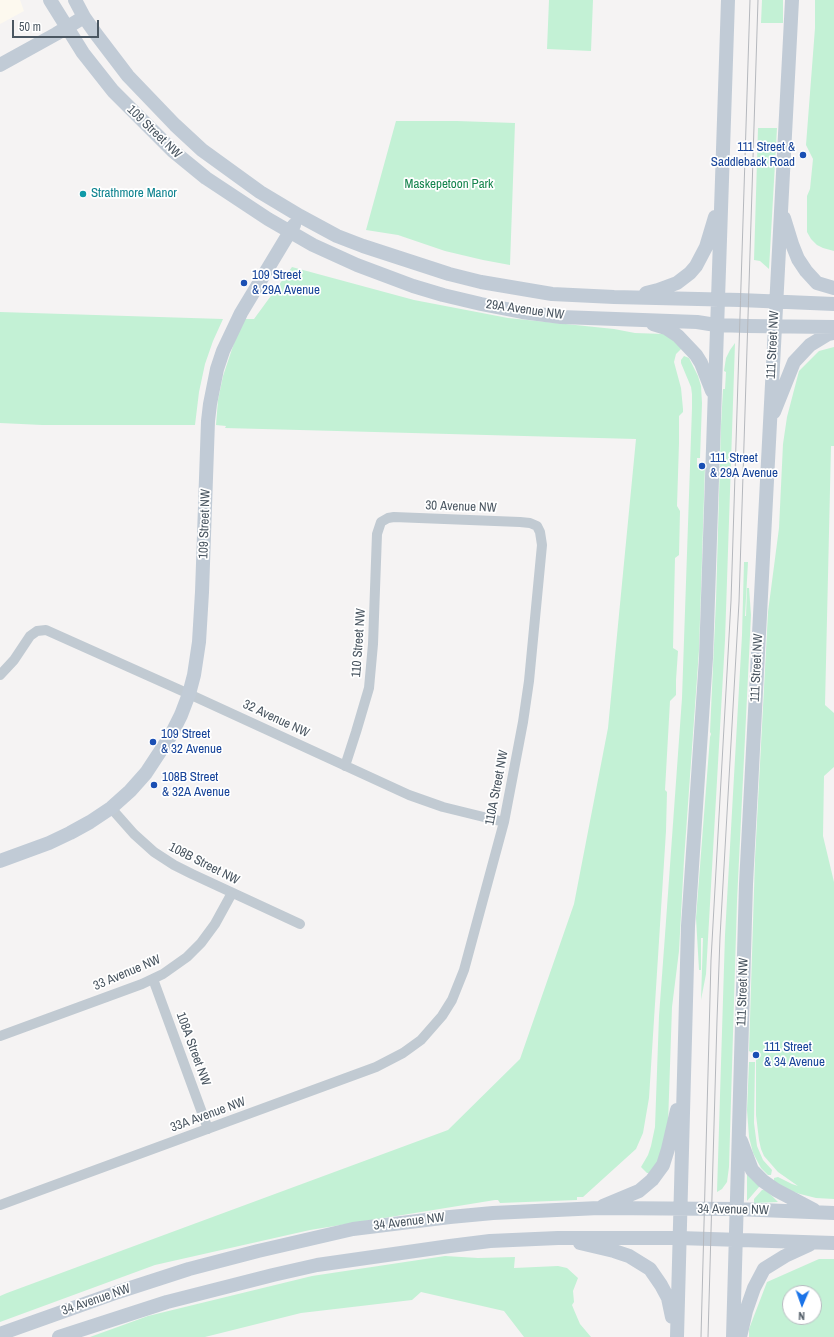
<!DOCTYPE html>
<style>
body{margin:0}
#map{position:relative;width:834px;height:1337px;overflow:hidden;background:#f5f3f3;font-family:"Archivo Narrow",sans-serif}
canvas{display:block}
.north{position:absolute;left:782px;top:1285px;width:40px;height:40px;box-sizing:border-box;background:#fff;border:1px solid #b7bbc0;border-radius:50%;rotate:182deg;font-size:11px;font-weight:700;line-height:16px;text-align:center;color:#4a5661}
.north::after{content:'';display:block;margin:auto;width:14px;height:18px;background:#1a73e8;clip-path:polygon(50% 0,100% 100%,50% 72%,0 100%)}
.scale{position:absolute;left:12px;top:20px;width:87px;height:18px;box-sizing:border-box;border:2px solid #4a5661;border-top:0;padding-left:5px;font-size:12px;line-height:14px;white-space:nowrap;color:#4a5661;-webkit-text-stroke:3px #fff;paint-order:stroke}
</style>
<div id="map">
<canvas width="834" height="1337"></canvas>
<div class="north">N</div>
<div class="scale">50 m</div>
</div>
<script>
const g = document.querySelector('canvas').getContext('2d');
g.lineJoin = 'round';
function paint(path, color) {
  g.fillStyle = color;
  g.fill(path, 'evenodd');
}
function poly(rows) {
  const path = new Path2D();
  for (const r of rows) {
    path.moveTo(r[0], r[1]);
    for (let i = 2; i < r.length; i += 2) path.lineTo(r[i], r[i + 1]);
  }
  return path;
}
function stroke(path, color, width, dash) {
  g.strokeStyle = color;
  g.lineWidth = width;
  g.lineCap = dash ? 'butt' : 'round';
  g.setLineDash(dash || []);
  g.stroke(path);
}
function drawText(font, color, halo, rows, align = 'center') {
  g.font = font + ' "Archivo Narrow",sans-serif';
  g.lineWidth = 3.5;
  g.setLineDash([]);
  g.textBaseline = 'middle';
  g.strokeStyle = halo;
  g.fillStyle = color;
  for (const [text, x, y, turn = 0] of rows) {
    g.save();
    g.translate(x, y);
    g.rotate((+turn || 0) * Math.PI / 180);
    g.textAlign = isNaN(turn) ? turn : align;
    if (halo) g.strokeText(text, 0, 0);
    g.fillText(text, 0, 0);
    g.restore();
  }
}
paint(poly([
 [0,0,20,0,24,11,0,24]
]), '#fdf9ef');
paint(poly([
 [549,0,593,0,591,51,547,49],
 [762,0,783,0,783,23,761,23],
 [815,0,834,0,834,251,823,248,817,245,811,239,807,232,807,196,810,189,813,159,806,145,815,28],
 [396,121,457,121,515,123,510,265,483,260,445,251,398,235,366,230],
 [758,128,777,128,769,269,760,261,754,260],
 [292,267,414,300,508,318,614,329,635,333,664,334,669,337,682,348,676,354,674,362,681,388,683,409,683,412,679,416,679,443,677,506,680,511,679,555,675,558,673,648,678,651,676,680,676,695,670,701,665,790,667,792,666,831,649,1098,643,1133,636,1149,583,1197,577,1197,577,1200,500,1203,498,1200,495,1200,310,1230,155,1265,0,1322,0,1296,7,1293,448,1130,520,1059,574,904,608,728,636,439,225,428,226,426,216,425,218,400,223,376,236,337,245,319,254,319],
 [0,312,223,319,213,341,205,364,199,392,195,425,42,425,0,423],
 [735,343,725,640,706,974,701,1000,703,938,701,938,701,970,699,970,696,918,710,737,711,734,710,732,716,601,721,425,723,389,725,389,726,372,724,371,726,358,730,350],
 [834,347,834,446,831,446,825,705,834,713,834,767,824,776,823,836,834,882,834,1199,816,1198,800,1194,788,1190,774,1182,774,1178,778,1177,792,1184,798,1186,778,1172,764,1156,761,1149,759,1140,756,1115,756,1055,749,1051,755,859,768,612,779,528,783,444,787,417,799,371,819,351],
 [684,356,689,358,698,376,701,386,702,403,700,458,697,458,697,465,705,466,699,650,684,860,679,951,672,1007,668,1124,662,1153,651,1173,647,1173,641,1167,648,1155,651,1146,655,1127,659,1016,665,935,682,698,692,408,692,394,691,387,681,363,681,360],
 [744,562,748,562,745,616,746,616,747,588,749,588,751,615,737,901,729,1167,727,1182,722,1189,717,1192,725,935,742,635],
 [749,1062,755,1062,754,1123,757,1146,763,1160,772,1170,771,1175,768,1175,761,1168,753,1153,749,1137,747,1110],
 [747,1173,760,1184,759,1187,747,1201],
 [762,1190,766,1190,778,1202,754,1203,754,1199],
 [445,1256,478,1258,515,1257,514,1268,558,1266,567,1268,578,1278,573,1291,574,1302,572,1305,574,1310,580,1324,591,1337,524,1337,504,1311,421,1292,412,1300,301,1313,205,1337,90,1337,148,1316,312,1276],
 [819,1259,834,1259,834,1337,749,1337,749,1329,767,1282],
 [790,1293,814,1293,814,1317,790,1317]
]), '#c3f1d5');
stroke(poly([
 [0,675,14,660,30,636,37,631,46,630,189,694,409,795,443,807,504,822],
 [111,808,134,834,154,852,174,865,192,874,300,924],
 [153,979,208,1129],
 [0,1036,142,984,163,974,187,957,201,943,215,924,232,893],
 [0,1205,376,1067,403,1053,421,1040,442,1016,452,1000,464,970,504,822,523,722,529,681,542,545,540,532,537,526,530,523,520,522,394,517,388,518,381,522,377,534,373,644,369,688,356,732,345,766]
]), '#c1cad2', 10);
stroke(poly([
 [50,0,83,53,113,91,173,151,206,178,268,219,313,245,357,265,413,286,443,295,481,304,522,312,561,317,697,322,716,325,747,326,834,327],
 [75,0,84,17,96,34,128,76,175,125,202,150,260,192,300,216,337,236,363,246,449,274,481,282,552,294,614,297,740,300,834,304],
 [0,65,56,34,84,17],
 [784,218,792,244,798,259,806,271,817,283,834,288],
 [646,293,658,290,677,283,690,273,696,266,706,247,715,217],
 [653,324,666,328,678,336,696,355,701,363,712,391],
 [774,412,794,362,810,345,828,334,834,333],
 [0,861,49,843,70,833,90,822,111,808,130,791,146,773,171,735,181,715,189,694,194,675,199,642,202,592,208,421,210,404,217,369,223,351,241,313,294,225],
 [741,1141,752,1170,763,1181,776,1190,814,1210],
 [603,1206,639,1191,652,1180,663,1165,668,1149,677,1110],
 [580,1243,614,1251,629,1256,650,1269,661,1285,668,1298,672,1317],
 [0,1334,118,1292,189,1269,258,1251,353,1229,450,1217,493,1213,599,1208,736,1209,834,1213],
 [59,1337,167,1302,273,1275,317,1265,450,1246,490,1241,558,1238,679,1238,834,1243],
 [677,1337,688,926,706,658,728,0],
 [733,1337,746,884,792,0],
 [740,1337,746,1311,754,1288,764,1269,785,1256,809,1245]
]), '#c1cbd6', 14);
stroke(poly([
 [701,1337,711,960,731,601,750,0],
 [708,1337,717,1020,720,937,739,602,758,0]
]), '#b5b8bd', 1);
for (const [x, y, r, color] of [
 [803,155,4,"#1a4fb4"],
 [83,194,4,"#0f9aa8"],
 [244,283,4,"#1a4fb4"],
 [702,466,4,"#1a4fb4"],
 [153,742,4,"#1a4fb4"],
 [154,785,4,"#1a4fb4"],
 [756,1055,4,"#1a4fb4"]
]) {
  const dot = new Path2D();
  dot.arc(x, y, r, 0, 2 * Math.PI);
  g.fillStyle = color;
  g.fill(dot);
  stroke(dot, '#fff', 1.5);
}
drawText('13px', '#4a5661', '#fff', [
 ["109 Street NW",154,132,44],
 ["29A Avenue NW",525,310,8],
 ["111 Street NW",773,345,-87],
 ["30 Avenue NW",461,507,2],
 ["109 Street NW",205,524,-88],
 ["110 Street NW",359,643,-86],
 ["111 Street NW",757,668,-87],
 ["32 Avenue NW",276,719,25],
 ["110A Street NW",497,788,-79],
 ["108B Street NW",204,864,27],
 ["33 Avenue NW",127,973,-23],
 ["111 Street NW",743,992,-88],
 ["108A Street NW",193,1049,70],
 ["33A Avenue NW",208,1115,-20],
 ["34 Avenue NW",733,1210,1],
 ["34 Avenue NW",409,1222,-7],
 ["34 Avenue NW",96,1300,-19]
]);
drawText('13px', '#164399', '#fff', [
 ["111 Street &",795,148,"right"],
 ["Saddleback Road",795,163,"right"],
 ["109 Street",252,276],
 ["& 29A Avenue",252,291],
 ["111 Street",710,459],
 ["& 29A Avenue",710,474],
 ["109 Street",161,735],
 ["& 32 Avenue",161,750],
 ["108B Street",162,778],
 ["& 32A Avenue",162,793],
 ["111 Street",764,1048],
 ["& 34 Avenue",764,1063]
], 'left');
drawText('13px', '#17864f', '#fff', [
 ["Maskepetoon Park",449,185]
]);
drawText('13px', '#0d838f', '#fff', [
 ["Strathmore Manor",91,194]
], 'left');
</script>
